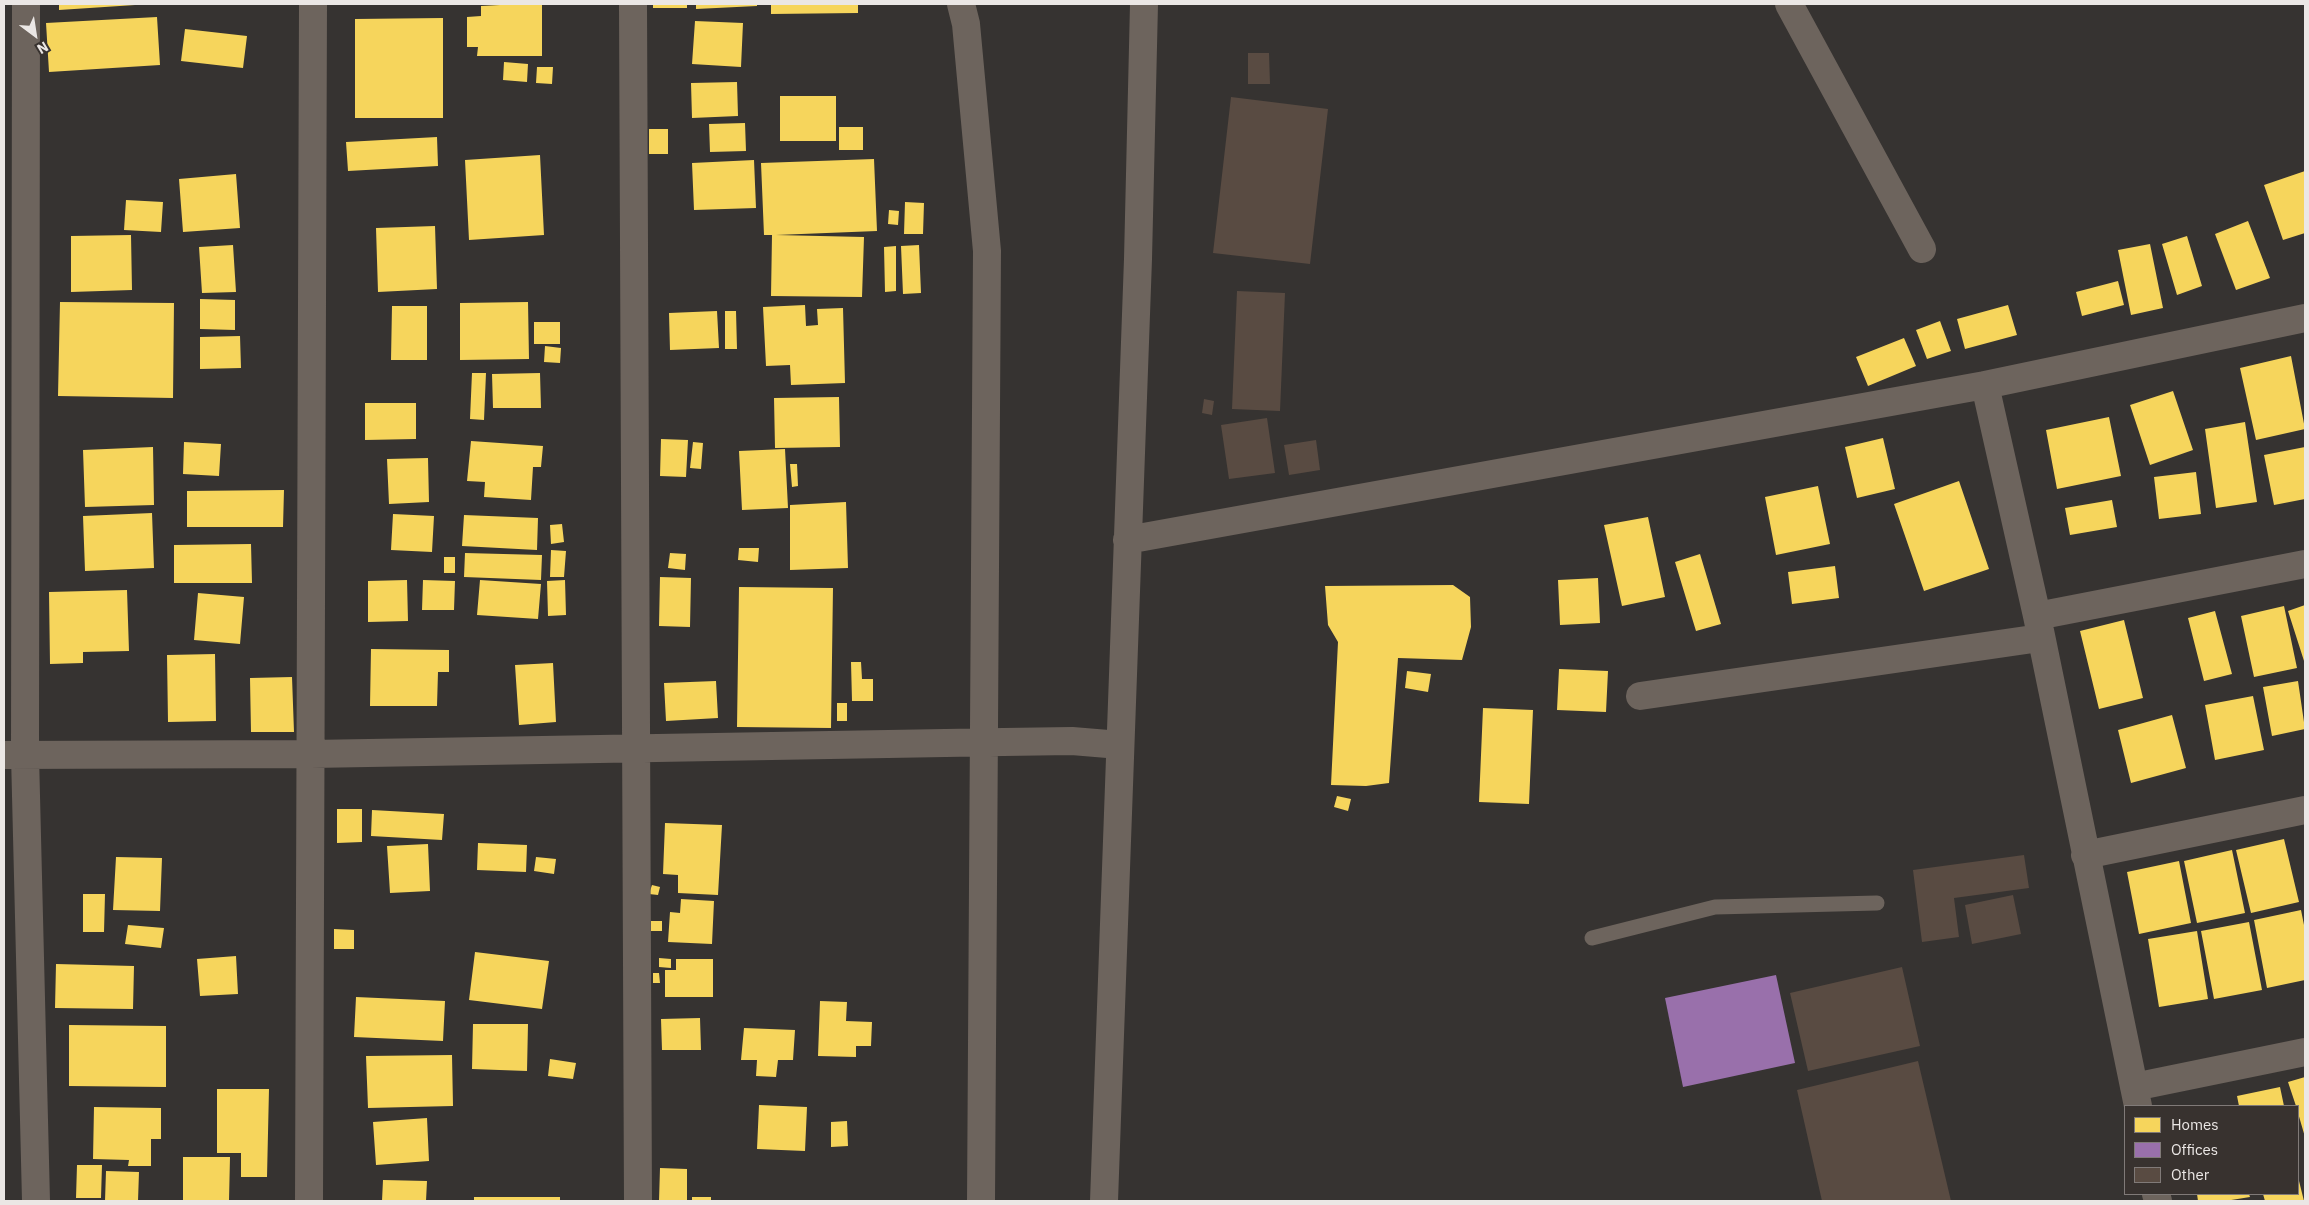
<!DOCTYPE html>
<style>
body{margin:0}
#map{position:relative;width:2309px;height:1205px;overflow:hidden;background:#363331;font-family:"IBM Plex Sans",sans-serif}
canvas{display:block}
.frame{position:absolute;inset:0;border:5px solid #ebe7e5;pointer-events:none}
.legend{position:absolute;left:2124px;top:1105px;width:175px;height:90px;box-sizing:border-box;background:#38322f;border:1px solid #807a78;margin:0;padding:6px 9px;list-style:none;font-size:15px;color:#ebe7e5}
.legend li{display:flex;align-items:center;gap:10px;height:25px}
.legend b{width:25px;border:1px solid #807a78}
.north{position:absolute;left:10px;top:10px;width:50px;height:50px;-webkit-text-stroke:4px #38322f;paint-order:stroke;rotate:149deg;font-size:14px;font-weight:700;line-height:20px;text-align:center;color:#ebe7e5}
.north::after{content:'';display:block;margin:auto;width:18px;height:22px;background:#ebe7e5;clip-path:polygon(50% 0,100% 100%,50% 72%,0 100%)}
</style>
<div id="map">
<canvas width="2309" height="1205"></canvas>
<div class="frame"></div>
<ul class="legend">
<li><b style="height:14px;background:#f6d55c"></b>Homes</li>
<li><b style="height:14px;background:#9970ab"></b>Offices</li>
<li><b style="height:14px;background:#594b42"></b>Other</li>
</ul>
<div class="north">N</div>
</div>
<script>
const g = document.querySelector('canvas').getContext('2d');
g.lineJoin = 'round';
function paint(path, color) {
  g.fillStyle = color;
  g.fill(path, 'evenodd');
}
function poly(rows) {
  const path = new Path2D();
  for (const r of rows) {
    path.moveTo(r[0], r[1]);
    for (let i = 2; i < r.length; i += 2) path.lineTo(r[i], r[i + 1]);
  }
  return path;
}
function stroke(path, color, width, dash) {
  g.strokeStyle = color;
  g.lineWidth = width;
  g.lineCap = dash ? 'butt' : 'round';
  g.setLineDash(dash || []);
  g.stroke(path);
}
paint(poly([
 [59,4,135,4,135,5,59,10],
 [500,4,542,4,542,56,477,56,478,47,467,47,467,17,481,16,481,6,500,5],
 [653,4,687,4,687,8,653,8],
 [696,4,757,4,757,6,696,9],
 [771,4,858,4,858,13,771,14],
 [157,17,160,65,49,72,46,23],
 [443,18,443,118,355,118,355,19],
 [695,21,743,23,741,67,692,64],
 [185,29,247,36,243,68,181,61],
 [504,62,528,64,527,82,503,80],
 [537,67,553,67,552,84,536,83],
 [737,82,738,116,692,118,691,83],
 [780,96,836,96,836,141,780,141],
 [745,123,746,151,710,152,709,124],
 [839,127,863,127,863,150,839,150],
 [649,129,668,129,668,154,649,154],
 [437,137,438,166,348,171,346,142],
 [540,155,544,235,469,240,465,160],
 [874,159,877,231,776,235,864,237,862,297,771,296,772,235,764,235,761,163],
 [754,160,756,208,694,210,692,163],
 [2305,171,2305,233,2283,240,2264,185],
 [236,174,240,228,183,232,179,179],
 [126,200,163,202,161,232,124,230],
 [905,202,924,203,923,234,904,234],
 [889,210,899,211,898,225,888,224],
 [2248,221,2270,278,2236,290,2215,234],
 [435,226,437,289,378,292,376,228],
 [131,235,132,290,71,292,71,236],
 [2187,236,2202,286,2177,295,2162,244],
 [2150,244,2163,308,2131,315,2118,250],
 [233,245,236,292,202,293,199,247],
 [919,245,921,293,903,294,901,246],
 [896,246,896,291,885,292,884,247],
 [2118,281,2124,305,2082,316,2076,292],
 [200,299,235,300,235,330,200,329],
 [60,302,174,303,173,398,58,396],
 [528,302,529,359,460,360,460,303],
 [805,305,806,326,818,325,817,309,843,308,845,383,791,385,790,365,766,366,763,307],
 [2008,305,2017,335,1965,349,1957,319],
 [392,306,427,306,427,360,391,360],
 [717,311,719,348,670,350,669,313],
 [725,311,736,311,737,349,725,349],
 [1940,321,1951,351,1927,359,1916,330],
 [534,322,560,322,560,344,534,344],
 [240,336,241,368,200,369,200,337],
 [1904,338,1916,366,1868,386,1856,357],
 [545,346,561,348,560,363,544,362],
 [2291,356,2305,429,2256,440,2240,368],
 [472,373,486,373,484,420,470,419],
 [540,373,541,408,493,408,492,374],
 [2173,391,2193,450,2150,465,2130,405],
 [839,397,840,447,775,448,774,398],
 [365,403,416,403,416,439,365,440],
 [2109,417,2121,476,2057,489,2046,430],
 [2245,422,2257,502,2216,508,2205,429],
 [1883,438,1895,489,1857,498,1845,447],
 [661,439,688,440,686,477,660,476],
 [471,441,543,446,541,467,533,467,531,500,484,497,485,482,467,481],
 [184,442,221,444,219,476,183,474],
 [693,442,703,443,701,469,690,468],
 [153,447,154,505,85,507,83,450],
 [2305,447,2305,499,2274,505,2264,455],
 [785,449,788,508,742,510,739,451],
 [428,458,429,502,389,504,387,459],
 [790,464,797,464,798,486,792,487],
 [2196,472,2201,514,2159,519,2154,477],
 [1959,481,1989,569,1924,591,1894,504],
 [1818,486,1830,544,1776,555,1765,497],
 [284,490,283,527,187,527,187,491],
 [2112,500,2117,527,2070,535,2065,508],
 [846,502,848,568,790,570,790,505],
 [152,513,154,568,85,571,83,516],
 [393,514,434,516,432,552,391,550],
 [464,515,538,518,537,550,462,546],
 [1648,517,1665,597,1622,606,1604,525],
 [562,524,564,542,551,544,550,525],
 [251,544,252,583,174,583,174,545],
 [739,548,759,548,758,562,738,560],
 [551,550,566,551,564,577,550,577],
 [465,553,542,555,541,580,464,577],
 [670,553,686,554,685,570,668,568],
 [1700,554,1721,624,1696,631,1675,562],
 [444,557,455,557,455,573,444,573],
 [1835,566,1839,598,1792,604,1788,572],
 [660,577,691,578,690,627,659,626],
 [1598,578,1600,623,1560,625,1558,580],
 [407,580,408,621,368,622,368,581],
 [423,580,455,581,454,610,422,610],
 [480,580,541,584,538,619,477,615],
 [565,580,566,615,548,616,547,581],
 [1453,585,1470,597,1471,627,1462,660,1398,658,1389,783,1366,786,1331,785,1338,642,1328,625,1325,586],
 [739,587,833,588,831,728,737,727],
 [127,590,129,651,83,652,83,663,50,664,49,592],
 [198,593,244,597,240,644,194,640],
 [2305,605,2305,664,2288,611],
 [2284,606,2297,668,2254,677,2241,616],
 [2215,611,2232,674,2204,681,2188,618],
 [2124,620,2143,698,2099,709,2080,631],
 [371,649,449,650,449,672,438,672,437,706,370,706],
 [215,654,216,721,168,722,167,655],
 [851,662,861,662,862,679,873,679,873,701,852,701],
 [553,663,556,722,519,725,515,665],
 [1559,669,1608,671,1606,712,1557,710],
 [1407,671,1431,674,1428,692,1405,688],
 [292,677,294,732,251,732,250,678],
 [716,681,718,718,666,721,664,683],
 [2298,681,2305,729,2272,736,2263,687],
 [2253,696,2264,750,2215,760,2205,705],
 [837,703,847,703,847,721,837,721],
 [1483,708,1533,710,1529,804,1479,802],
 [2172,715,2186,768,2131,783,2118,730],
 [1337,796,1351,799,1348,811,1334,807],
 [337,809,362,809,362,842,337,843],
 [372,810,444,814,442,840,371,836],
 [665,823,722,825,718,895,678,893,678,875,663,874],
 [2284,839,2299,902,2251,913,2236,850],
 [478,843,527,845,526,872,477,870],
 [428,844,430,891,390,893,387,846],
 [2232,850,2245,913,2197,923,2184,861],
 [116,857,162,858,160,911,113,910],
 [536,857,556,859,554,874,534,871],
 [2179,861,2191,923,2139,934,2127,872],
 [652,885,660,887,658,895,649,894],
 [83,894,105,894,104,932,83,932],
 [681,899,714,901,712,944,668,942,670,912,680,913],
 [2301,910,2305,930,2305,980,2267,988,2254,920],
 [651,921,662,921,662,931,651,931],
 [2249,922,2262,990,2214,999,2201,931],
 [128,925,164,928,161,948,125,944],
 [334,929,354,930,354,949,334,949],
 [2197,931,2208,999,2159,1007,2148,939],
 [475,952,549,961,542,1009,469,1000],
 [236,956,238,994,200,996,197,959],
 [659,958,671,959,671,968,659,967],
 [676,959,713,959,713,997,665,997,665,970,676,970],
 [56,964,134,966,133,1009,55,1008],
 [653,973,659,973,660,983,653,983],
 [356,997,445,1001,443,1041,354,1037],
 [820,1001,847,1002,846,1021,872,1022,871,1046,856,1046,856,1057,818,1056],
 [700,1018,701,1050,662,1050,661,1019],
 [473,1024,528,1024,527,1071,472,1069],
 [69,1025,166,1026,166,1087,69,1086],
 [744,1028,795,1030,793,1060,778,1060,776,1077,756,1076,757,1060,741,1060],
 [452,1055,453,1106,368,1108,366,1056],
 [550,1059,576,1063,573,1079,548,1076],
 [2305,1077,2305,1137,2298,1113,2298,1106,2296,1106,2288,1082],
 [2280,1087,2284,1106,2239,1106,2237,1096],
 [217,1089,269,1089,267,1177,241,1177,241,1153,217,1153],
 [759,1105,807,1107,805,1151,757,1149],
 [94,1107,161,1108,161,1139,151,1139,151,1166,128,1166,129,1160,93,1159],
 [427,1118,429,1161,376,1165,373,1122],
 [847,1121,848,1146,831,1147,831,1122],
 [183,1157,230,1157,229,1201,183,1201],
 [77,1165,102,1165,101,1198,76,1198],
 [660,1168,687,1169,687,1201,659,1201],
 [106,1171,139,1172,138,1201,105,1201],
 [2298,1177,2304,1201,2265,1201,2263,1194,2298,1194],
 [383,1180,427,1181,426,1201,382,1201],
 [2197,1194,2249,1194,2250,1197,2225,1201,2198,1201],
 [474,1197,560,1197,560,1201,474,1201],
 [692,1197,711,1197,711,1201,692,1201]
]), '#f6d55c');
paint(poly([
 [1776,975,1795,1063,1683,1087,1665,998]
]), '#9970ab');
paint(poly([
 [1248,53,1269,53,1270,84,1248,84],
 [1231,97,1328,109,1310,264,1213,253],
 [1237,291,1285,293,1280,411,1232,409],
 [1204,399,1214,401,1212,415,1202,413],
 [1267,418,1275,473,1229,479,1221,425],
 [1316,440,1320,470,1289,475,1284,445],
 [2024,855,2029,888,1954,898,1959,937,1922,942,1913,870],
 [2013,895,2021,934,1972,944,1965,905],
 [1902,967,1920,1046,1808,1071,1790,993],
 [1918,1061,1951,1201,1822,1201,1797,1090]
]), '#594b42');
stroke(poly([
 [1592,938,1715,907,1877,903]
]), '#6d645d', 15);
stroke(poly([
 [26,4,25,755,36,1201],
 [633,4,638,1201],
 [961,4,966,24,987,251,981,1201],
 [1789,4,1922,249],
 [1985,385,2037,616,2138,1106],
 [1127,540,1985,385,2305,318],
 [2037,616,2305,564],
 [1640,696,2040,638],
 [4,755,311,754,1003,742,1072,741,1120,745],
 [2085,855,2305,810],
 [2134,1087,2305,1052],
 [2156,1194,2158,1201],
 [309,1201,313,4],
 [1104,1201,1138,259,1144,4]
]), '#6d645d', 28);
</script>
